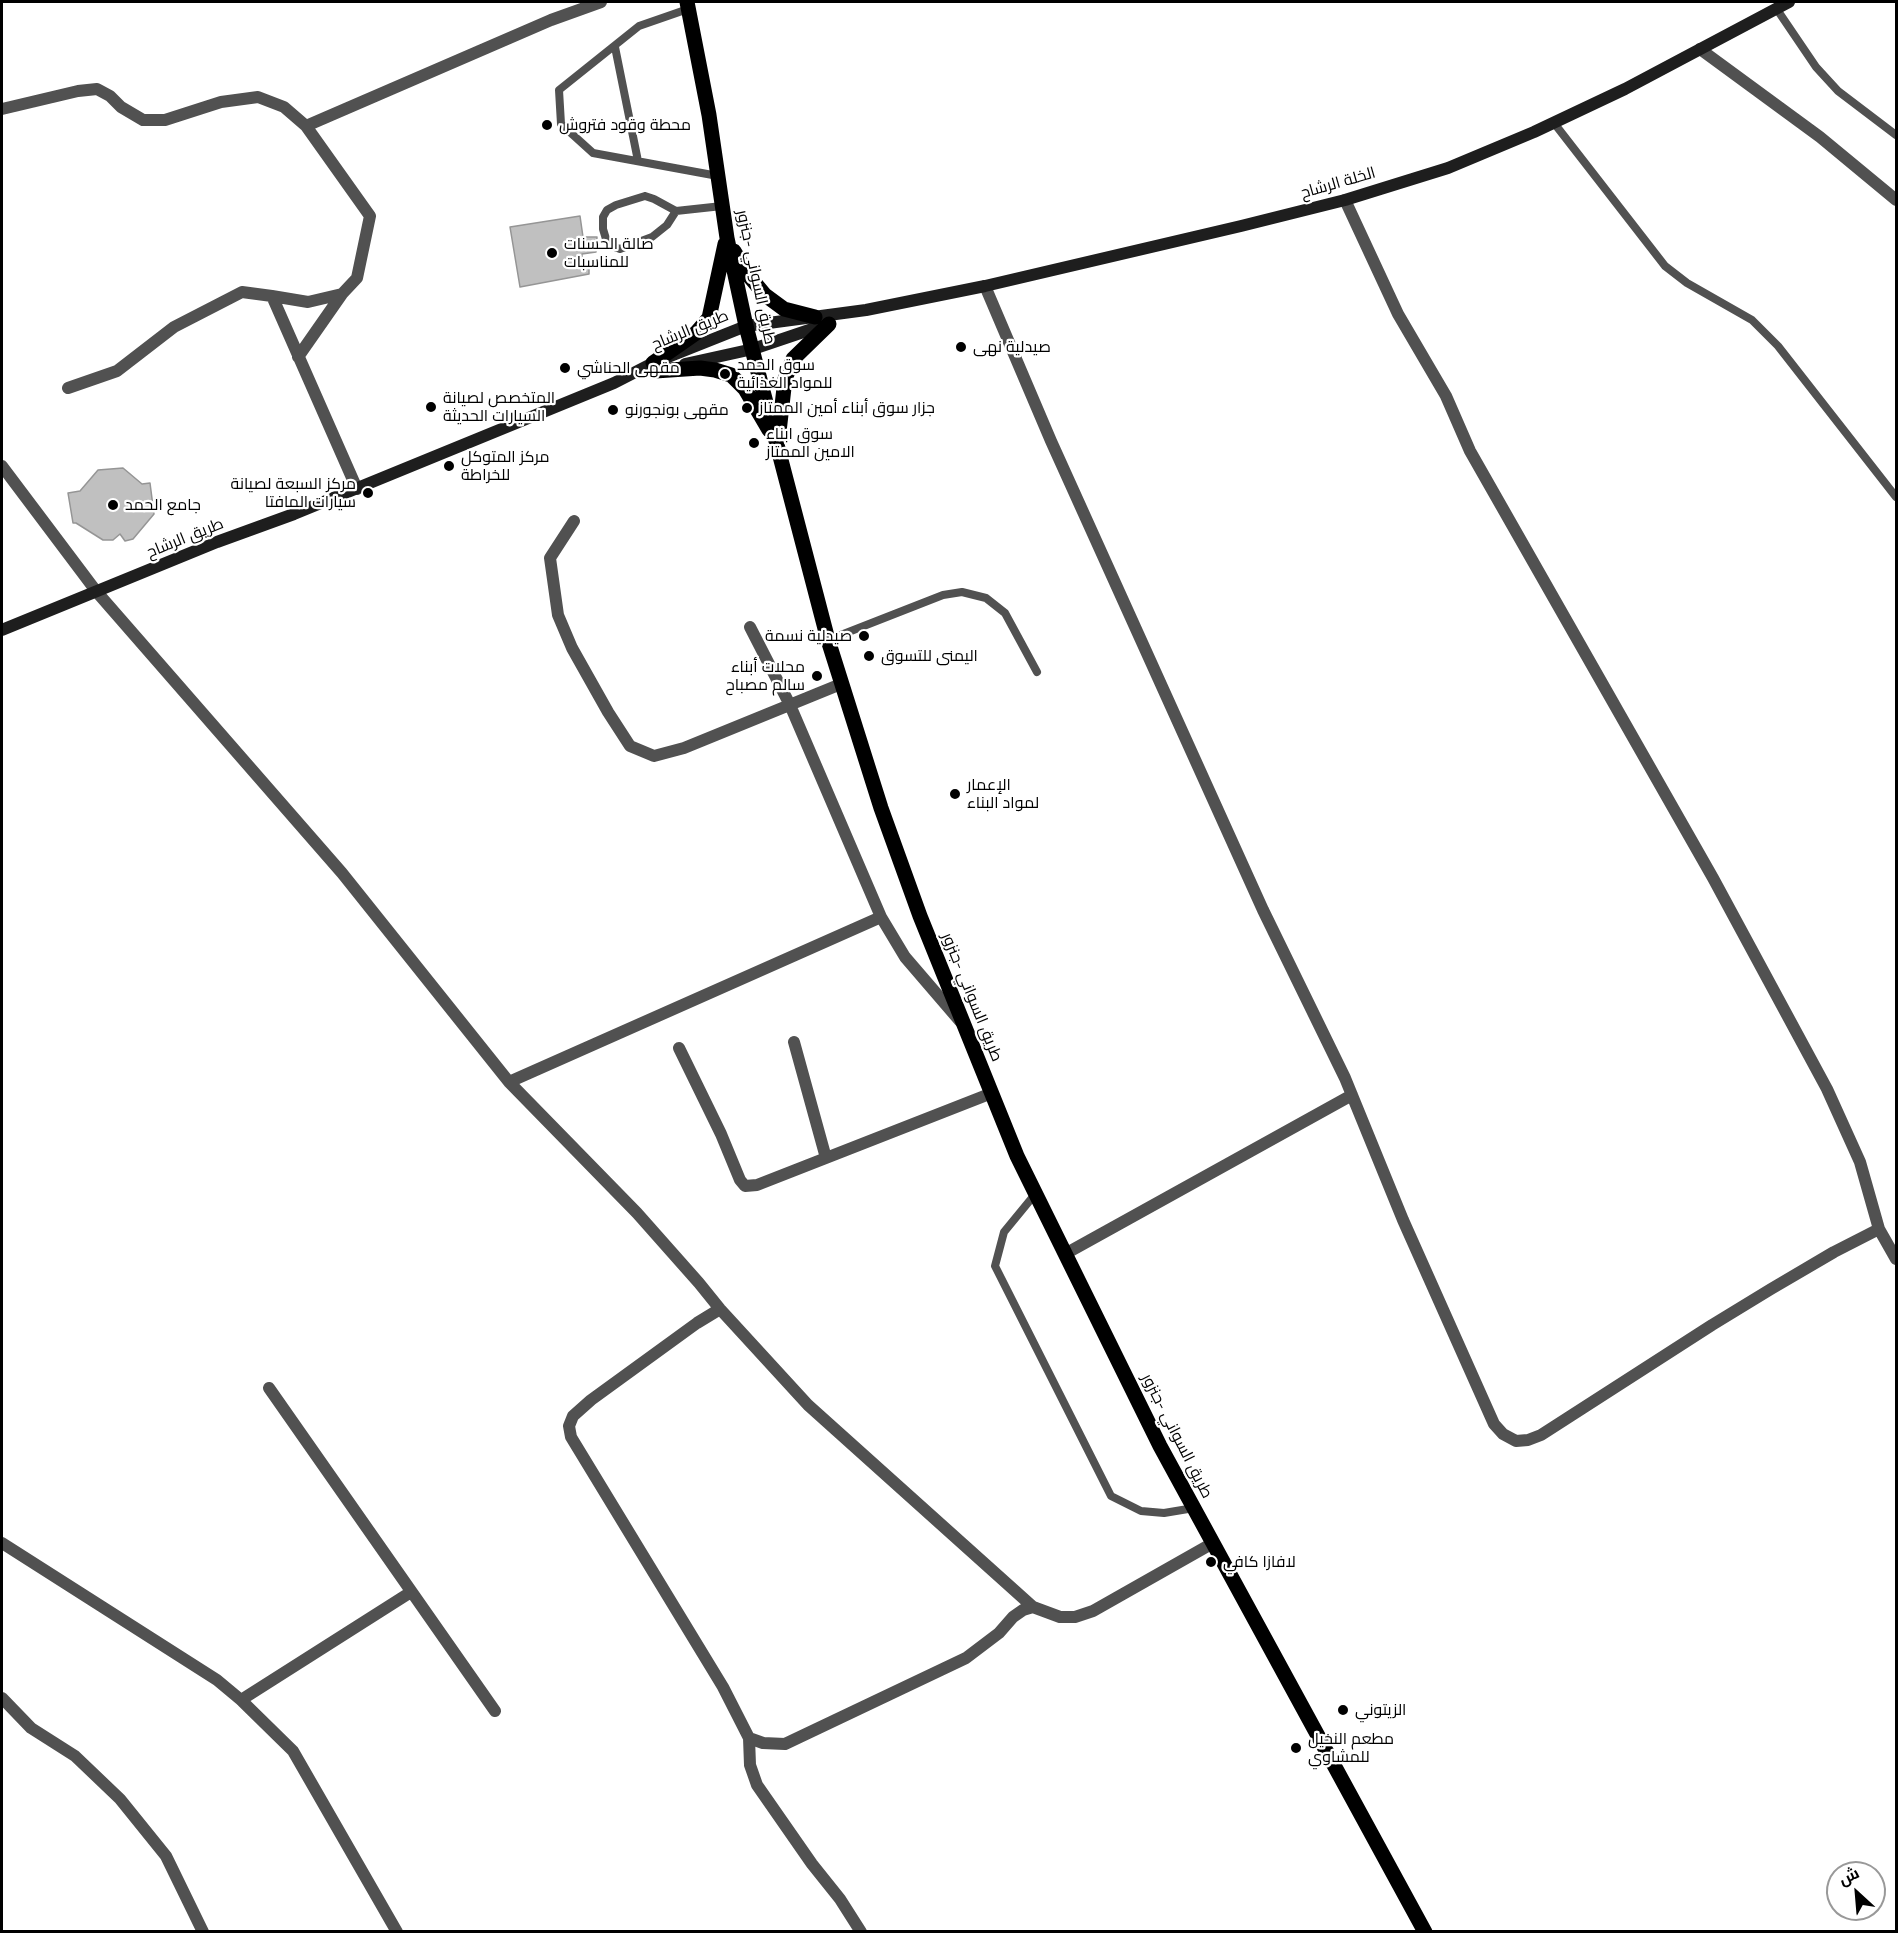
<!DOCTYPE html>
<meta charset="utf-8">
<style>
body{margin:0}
#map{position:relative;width:1898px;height:1933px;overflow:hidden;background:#fff;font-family:Raleway,Cairo,sans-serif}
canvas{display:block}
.frame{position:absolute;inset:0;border:3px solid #000;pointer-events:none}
.north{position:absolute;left:1826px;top:1861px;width:60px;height:60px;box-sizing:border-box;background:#fff;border:2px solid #999;border-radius:50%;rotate:334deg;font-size:16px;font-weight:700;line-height:24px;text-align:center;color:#000}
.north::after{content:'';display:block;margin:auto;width:21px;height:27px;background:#000;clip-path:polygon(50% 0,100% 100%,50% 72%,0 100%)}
</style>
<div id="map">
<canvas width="1898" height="1933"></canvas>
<div class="frame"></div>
<div class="north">ش</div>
</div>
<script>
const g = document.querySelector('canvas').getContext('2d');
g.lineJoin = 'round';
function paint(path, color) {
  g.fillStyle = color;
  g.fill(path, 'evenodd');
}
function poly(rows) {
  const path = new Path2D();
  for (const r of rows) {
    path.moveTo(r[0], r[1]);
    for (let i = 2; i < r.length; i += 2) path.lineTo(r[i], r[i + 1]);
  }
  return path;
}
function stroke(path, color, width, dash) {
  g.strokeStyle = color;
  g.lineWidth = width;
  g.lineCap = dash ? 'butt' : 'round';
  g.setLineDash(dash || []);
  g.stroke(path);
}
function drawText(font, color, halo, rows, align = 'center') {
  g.font = font + ' Raleway,Cairo,sans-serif';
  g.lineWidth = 4.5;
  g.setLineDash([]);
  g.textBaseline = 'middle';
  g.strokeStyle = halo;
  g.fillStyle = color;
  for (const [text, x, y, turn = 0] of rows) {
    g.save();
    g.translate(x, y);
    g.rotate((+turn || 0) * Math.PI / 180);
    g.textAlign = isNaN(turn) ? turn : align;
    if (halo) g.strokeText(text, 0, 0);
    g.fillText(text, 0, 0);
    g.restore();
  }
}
const building = poly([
 [580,216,583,237,597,237,596,252,582,254,582,264,589,264,589,274,520,287,510,227,580,216],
 [123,468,142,484,150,483,154,514,133,539,125,541,120,534,113,540,103,540,76,523,73,523,68,493,80,491,98,470,123,468]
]);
paint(building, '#c0c0c0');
stroke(building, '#959595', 1.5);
stroke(poly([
 [1776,8,1816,67,1838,91,1896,135],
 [688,9,639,26,559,90,561,124,593,153,718,176],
 [615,47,638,161],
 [1554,123,1665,266,1687,283,1752,320,1778,346,1896,497],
 [645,196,654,199,676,211,667,225,652,237,620,249,612,246,606,239,603,229,603,217,607,210,616,205,645,196],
 [676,211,722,206],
 [828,640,943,595,962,592,986,598,1005,613,1037,672],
 [1036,1193,1004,1232,995,1266,1111,1496,1141,1511,1164,1513,1194,1508]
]), '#515151', 8);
stroke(poly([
 [1700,49,1820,137,1896,200],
 [2,109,78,91,97,89,110,96,121,107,143,120,165,120,221,102,258,97,284,107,306,126,370,216,357,278,342,294,308,302,272,296],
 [306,126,551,20,601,2],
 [985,286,1051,441,1263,910,1345,1078,1403,1220,1494,1424,1503,1434,1516,1441,1528,1440,1541,1435,1712,1325,1771,1289,1834,1252,1879,1229,1860,1162,1827,1089,1713,878,1470,451,1446,396,1398,314,1345,200],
 [298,357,342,294],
 [68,388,117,371,174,327,242,292,272,296,357,489],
 [2,466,96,591,342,873,509,1082,637,1213,699,1283,720,1309,808,1405,1033,1607],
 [574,521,550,558,558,615,572,648,608,712,630,746,654,756,684,748,841,684],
 [750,627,790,705,881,917],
 [794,1042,826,1158],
 [679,1048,721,1134,740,1180,745,1186,757,1185,992,1093],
 [509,1082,881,917,905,957,960,1021],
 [1879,1229,1896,1259],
 [1065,1254,1352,1095],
 [720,1309,697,1323,591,1400,573,1416,569,1426,571,1437,723,1687,749,1738,763,1743,785,1744,966,1658,999,1633,1013,1617,1023,1610,1033,1607,1060,1617,1075,1617,1093,1611,1213,1543],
 [269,1388,495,1711],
 [2,1543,217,1680,241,1700,293,1751,397,1932],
 [2,1698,31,1728,75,1756,120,1799,166,1856,203,1932],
 [241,1700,411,1592],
 [749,1738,750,1765,757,1785,812,1864,840,1899,861,1932]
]), '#515151', 12);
stroke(poly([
 [685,364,753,349,827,324],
 [2,630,217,542,294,514,614,383,653,363,746,326,866,310,985,286,1241,226,1345,200,1448,168,1534,132,1625,89,1789,2]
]), '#1e1e1e', 12);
stroke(poly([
 [687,2,709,115,727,238,746,326,828,640,881,808,920,916,1017,1156,1160,1446,1425,1932],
 [734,251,749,276,765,295,784,309,815,317],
 [653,363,696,333,709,318,725,244],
 [655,371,700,368,715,370,731,375,745,389,769,430],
 [779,432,785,379,793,359,829,324]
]), '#000', 15);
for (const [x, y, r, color] of [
 [547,125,6,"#000"],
 [552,253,6,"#000"],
 [961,347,6,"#000"],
 [565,368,6,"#000"],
 [725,374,6,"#000"],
 [431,407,6,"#000"],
 [747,408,6,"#000"],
 [613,410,6,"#000"],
 [754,443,6,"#000"],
 [449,466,6,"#000"],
 [368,493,6,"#000"],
 [113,505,6,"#000"],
 [864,636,6,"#000"],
 [869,656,6,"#000"],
 [817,676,6,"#000"],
 [955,794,6,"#000"],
 [1211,1562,6,"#000"],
 [1343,1710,6,"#000"],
 [1296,1748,6,"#000"]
]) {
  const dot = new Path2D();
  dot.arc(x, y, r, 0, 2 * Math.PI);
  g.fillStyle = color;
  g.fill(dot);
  stroke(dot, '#fff', 2);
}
drawText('16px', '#000', '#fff', [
 ["محطة وقود فتروش",559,125],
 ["صالة الحسنات",564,244],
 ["للمناسبات",564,262],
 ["صيدلية نهى",973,347],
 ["سوق الحمد",737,365],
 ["للمواد الغذائية",737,383],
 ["مقهى الحناشي",577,368],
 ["المتخصص لصيانة",443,398],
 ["السيارات الحديثة",443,416],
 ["جزار سوق أبناء أمين الممتاز",759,408],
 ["مقهى بونجورنو",625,410],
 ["سوق ابناء",766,434],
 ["الامين الممتاز",766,452],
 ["مركز المتوكل",461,457],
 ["للخراطة",461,475],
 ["مركز السبعة لصيانة",356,484,"right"],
 ["سيارات المافتا",356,502,"right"],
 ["جامع الحمد",125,505],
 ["صيدلية نسمة",852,636,"right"],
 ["اليمنى للتسوق",881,656],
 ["محلات أبناء",805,667,"right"],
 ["سالم مصباح",805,685,"right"],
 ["الإعمار",967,785],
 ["لمواد البناء",967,803],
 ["لافازا كافي",1223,1562],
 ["الزيتوني",1355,1710],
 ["مطعم النخيل",1308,1739],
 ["للمشاوي",1308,1757]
], 'left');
drawText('16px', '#000', '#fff', [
 ["الخلة الرشاح",1338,183,-16],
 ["طريق السواني -جنزور",756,277,78],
 ["طريق الرشاح",690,330,-22],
 ["طريق الرشاح",185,538,-22],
 ["طريق السواني -جنزور",972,997,68],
 ["طريق السواني -جنزور",1177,1436,63]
]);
</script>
